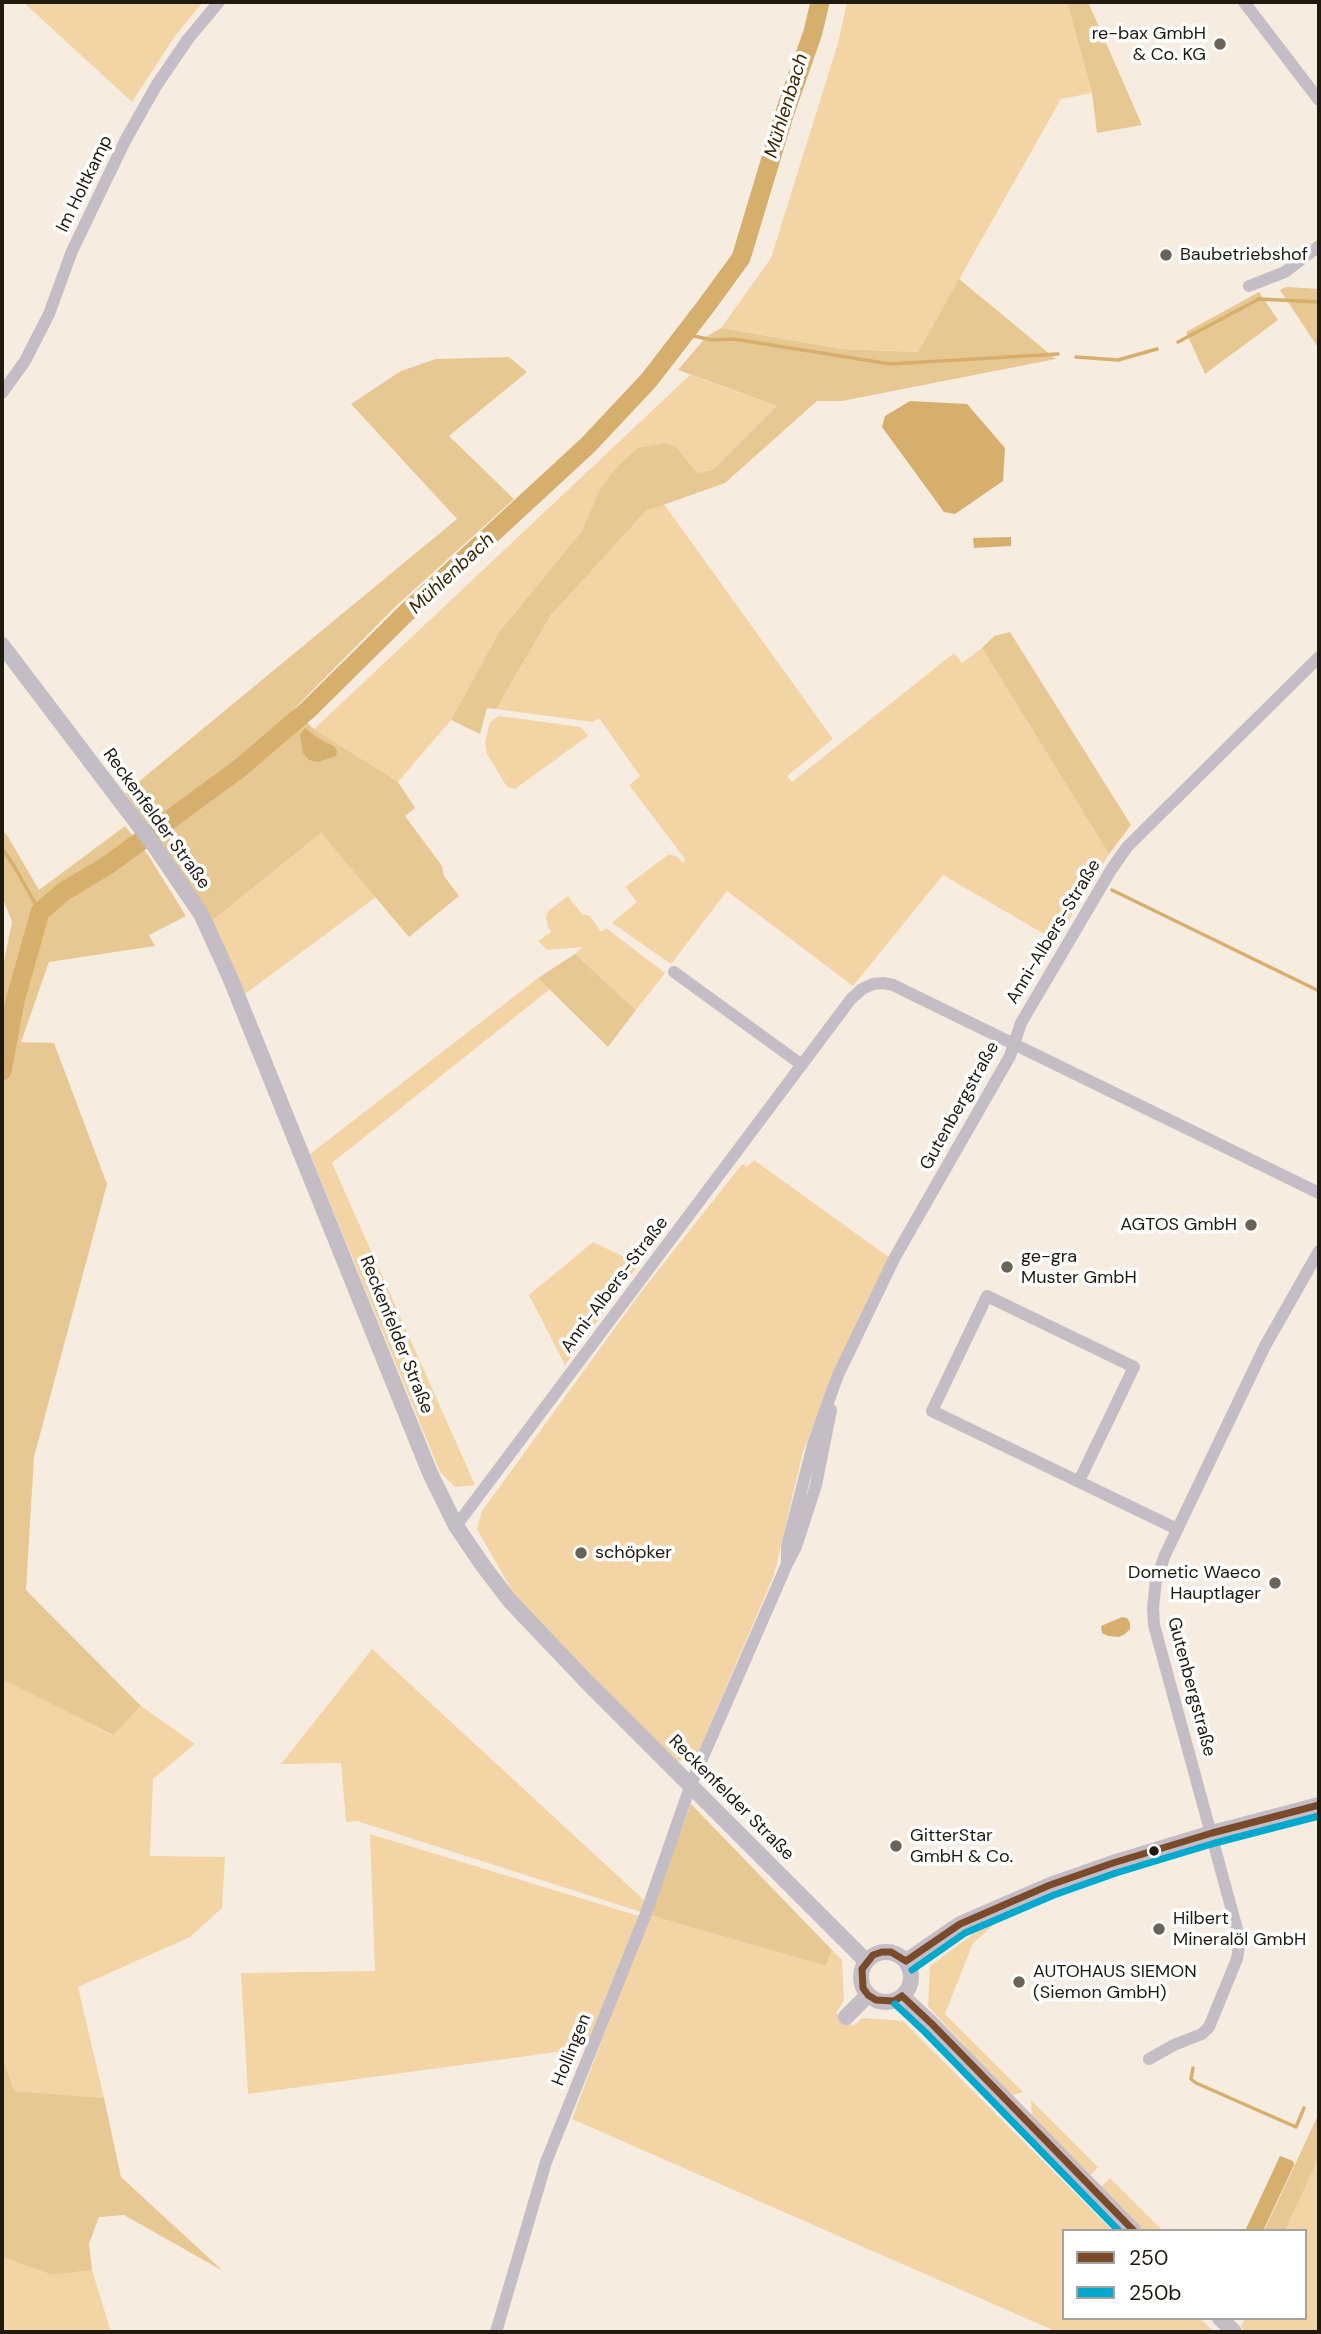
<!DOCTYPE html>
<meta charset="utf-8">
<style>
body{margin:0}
#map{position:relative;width:1321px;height:2334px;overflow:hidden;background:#f6ede0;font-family:"DM Sans",sans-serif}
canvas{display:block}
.frame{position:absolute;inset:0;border:4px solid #1f190e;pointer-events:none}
.legend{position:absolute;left:1062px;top:2229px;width:245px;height:91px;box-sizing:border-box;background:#fff;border:2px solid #a5a39f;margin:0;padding:9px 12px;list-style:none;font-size:21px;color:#1f190e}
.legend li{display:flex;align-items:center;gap:14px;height:35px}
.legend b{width:35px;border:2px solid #a5a39f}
</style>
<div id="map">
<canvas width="1321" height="2334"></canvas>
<div class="frame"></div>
<ul class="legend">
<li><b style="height:9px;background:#7a4b2a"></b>250</li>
<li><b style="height:9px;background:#00a9ce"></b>250b</li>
</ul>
</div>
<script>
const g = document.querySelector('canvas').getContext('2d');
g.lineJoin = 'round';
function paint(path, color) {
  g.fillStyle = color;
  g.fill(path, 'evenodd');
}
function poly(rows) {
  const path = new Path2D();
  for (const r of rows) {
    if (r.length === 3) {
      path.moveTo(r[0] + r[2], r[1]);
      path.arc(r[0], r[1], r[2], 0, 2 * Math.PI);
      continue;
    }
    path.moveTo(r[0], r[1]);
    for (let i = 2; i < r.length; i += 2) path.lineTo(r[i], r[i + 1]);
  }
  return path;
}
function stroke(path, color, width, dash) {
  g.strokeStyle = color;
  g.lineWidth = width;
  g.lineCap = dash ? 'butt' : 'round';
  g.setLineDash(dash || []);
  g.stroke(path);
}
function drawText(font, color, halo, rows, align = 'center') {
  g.font = font + ' "DM Sans",sans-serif';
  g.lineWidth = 7;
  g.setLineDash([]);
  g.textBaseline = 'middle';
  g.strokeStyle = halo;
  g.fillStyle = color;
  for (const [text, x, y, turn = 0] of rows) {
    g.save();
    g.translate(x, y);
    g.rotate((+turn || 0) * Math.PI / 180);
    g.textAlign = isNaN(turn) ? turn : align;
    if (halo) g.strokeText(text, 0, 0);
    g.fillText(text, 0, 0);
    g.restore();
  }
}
paint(poly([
 [23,2,203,2,175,36,132,102],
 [847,2,1067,2,1092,93,1061,99,918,352,843,349,721,328,771,258,838,43],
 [690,375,777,406,713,470,697,474,675,446,601,487,581,532,499,632,451,720,398,782,314,729],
 [664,504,833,739,787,776,792,782,954,653,962,663,982,648,1109,854,1056,941,943,875,853,986,727,891,671,964,612,923,637,902,625,887,669,854,678,857,683,863,685,859,629,785,640,776,599,718,593,722,496,709,551,615,646,511],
 [499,716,581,727,588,736,515,789,507,787,487,754,485,742,490,722],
 [321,833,376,897,245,994,212,921],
 [568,896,582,914,590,916,601,932,606,928,665,973,636,1010,575,954,582,947,547,950,538,941,551,932,547,924,546,917,548,911],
 [538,978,550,989,332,1163,475,1485,455,1487,440,1472,310,1154],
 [754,1160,890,1258,834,1372,803,1452,774,1575,695,1760,675,1761,515,1596,477,1529,482,1511,641,1292,742,1164,747,1167],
 [593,1242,639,1264,565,1365,529,1295],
 [372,1649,645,1901,641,1912,357,1821,346,1822,341,1763,281,1764],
 [2,1678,112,1735,141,1706,195,1744,153,1779,150,1856,225,1857,222,1908,190,1937,78,1987,104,2098,13,2091,2,2056],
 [370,1834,639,1916,586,2048,248,2094,241,1973,375,1971],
 [649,1915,826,1966,832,1950,842,1960,844,2001,836,2013,853,2026,863,2018,903,2021,1113,2231,1064,2231,1064,2318,1200,2318,1214,2332,1057,2332,572,2119],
 [997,1922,973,1943,945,2014,1023,2092,1011,2096,928,2006,930,1966,973,1934],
 [1031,2100,1098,2167,1089,2177,1032,2117],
 [1319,2157,1319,2332,1246,2332,1241,2327,1245,2318,1305,2318,1305,2231,1285,2231],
 [1110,2178,1163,2231,1144,2231,1100,2188],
 [2,2257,52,2275,92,2270,111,2332,2,2332]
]), '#f3d5a5');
paint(poly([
 [1067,2,1088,2,1142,125,1097,133,1092,93],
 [959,279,1056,359,842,401,817,401,725,483,646,511,551,615,496,709,487,708,480,734,451,720,499,632,581,532,601,487,621,463,638,448,664,443,675,446,697,473,713,470,777,406,678,370,706,337,721,328,843,349,918,352],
 [1286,287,1319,289,1319,349,1280,290],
 [1259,292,1278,320,1205,374,1186,332],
 [509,357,527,372,449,436,514,499,397,605,293,710,314,729,398,782,415,808,405,816,442,866,444,876,459,896,409,937,321,833,212,921,193,889,125,793,457,519,351,404,401,371,436,359],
 [1010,632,1131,825,1109,854,982,648,994,636],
 [125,826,148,855,186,916,149,935,155,946,49,962,21,1042,54,1043,107,1184,34,1457,26,1590,141,1706,113,1735,2,1679,2,970,12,922,2,896,2,830,7,835,39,890],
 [575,954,636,1010,608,1047,538,978],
 [691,1804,832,1950,826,1966,649,1915],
 [2,2056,14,2091,104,2098,121,2177,223,2271,124,2215,99,2217,89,2244,92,2270,52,2275,2,2257],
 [1319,2113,1319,2157,1285,2231,1264,2231]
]), '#e8c892');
paint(poly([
 [910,401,967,404,1005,448,1003,481,955,514,944,512,882,427,885,416],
 [1011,537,1011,546,974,548,973,538],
 [305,728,316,737,335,747,337,751,336,756,318,762,309,760,303,753,300,735],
 [1122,1617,1127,1618,1130,1623,1130,1629,1125,1634,1119,1637,1108,1636,1102,1633,1101,1626],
 [1280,2156,1293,2161,1294,2165,1263,2231,1245,2231]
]), '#d6af6d');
stroke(poly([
 [685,334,712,340,734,339,890,364,1058,354],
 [1178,342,1259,299,1319,302],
 [1076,357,1118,360,1157,349],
 [2,848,14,866,40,912],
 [1112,890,1319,991],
 [1193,2068,1191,2079,1196,2083,1296,2127,1304,2108]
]), '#d6af6d', 3.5);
stroke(poly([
 [2,1071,15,1001,40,912,63,892,108,865,240,768,309,709,405,614,588,445,649,380,706,306,741,258,785,112,813,32,820,2]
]), '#d6af6d', 19);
stroke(poly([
 [1244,2,1319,100],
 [1249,286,1285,272,1319,246],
 [2,393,25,361,49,314,72,251,125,141,156,86,188,39,219,2],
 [674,972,802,1065],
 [1079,1481,1134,1367,987,1296,932,1411,1177,1529],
 [456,1526,851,999,862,989,873,984,883,983,893,985,1319,1193],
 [787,1564,787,1546,814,1441,838,1375,895,1257,1010,1056,1021,1023,1111,870,1127,847,1319,657],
 [1149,2059,1174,2045,1202,2034,1209,2027,1237,1959,1240,1940,1154,1625,1153,1608,1156,1580,1165,1555,1265,1346,1319,1251],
 [496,2332,546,2162,645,1916,691,1784,787,1564,796,1547,816,1485,831,1410]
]), '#c5bdc5', 12);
stroke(poly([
 [2,645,156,848,201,914,229,975,430,1473,456,1526,484,1567,510,1601,587,1682,866,1961],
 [886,1977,25],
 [906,1961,960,1924,1050,1885,1113,1863,1212,1833,1319,1805],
 [902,1996,932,2024,1134,2231],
 [846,2017,868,1995],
 [1220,2318,1234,2332]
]), '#c5bdc5', 16);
stroke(poly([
 [906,1961,960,1924,1050,1885,1113,1863,1212,1833,1319,1805],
 [902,1996,932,2024,1134,2231],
 [902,1996,894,2001,876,2000,868,1995,863,1988,862,1969,873,1955,882,1952,891,1952,906,1961]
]), '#7a4b2a', 7);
stroke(poly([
 [912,1970,965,1933,1054,1895,1116,1873,1215,1843,1319,1816],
 [895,2004,925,2032,1119,2231]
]), '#00a9ce', 7);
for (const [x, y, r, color] of [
 [1220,44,7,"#6a6358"],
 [1166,255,7,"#6a6358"],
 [1251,1225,7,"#6a6358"],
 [1007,1267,7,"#6a6358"],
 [581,1553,7,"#6a6358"],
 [1275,1583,7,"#6a6358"],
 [896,1846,7,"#6a6358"],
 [1154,1851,6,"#1f190e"],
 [1159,1929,7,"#6a6358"],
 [1019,1982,7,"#6a6358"]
]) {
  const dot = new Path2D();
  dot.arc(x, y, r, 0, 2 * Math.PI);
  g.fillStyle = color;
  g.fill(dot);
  stroke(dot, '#fff', 2.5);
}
drawText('18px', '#1f190e', '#fff', [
 ["re-bax GmbH",1206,34,"right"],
 ["& Co. KG",1206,55,"right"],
 ["Baubetriebshof",1180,255],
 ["AGTOS GmbH",1237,1225,"right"],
 ["ge-gra",1021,1257],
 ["Muster GmbH",1021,1278],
 ["schöpker",595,1553],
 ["Dometic Waeco",1261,1573,"right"],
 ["Hauptlager",1261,1594,"right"],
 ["GitterStar",910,1836],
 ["GmbH & Co.",910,1857],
 ["Hilbert",1173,1919],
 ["Mineralöl GmbH",1173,1940],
 ["AUTOHAUS SIEMON",1033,1972],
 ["(Siemon GmbH)",1033,1993]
], 'left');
drawText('18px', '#1f190e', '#fff', [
 ["Im Holtkamp",85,184,-64],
 ["Reckenfelder Straße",156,819,54],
 ["Anni-Albers-Straße",1054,932,-59],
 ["Gutenbergstraße",960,1106,-61],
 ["Anni-Albers-Straße",615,1285,-53],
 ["Reckenfelder Straße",396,1335,68],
 ["Gutenbergstraße",1191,1687,75],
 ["Reckenfelder Straße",731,1798,45],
 ["Hollingen",572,2050,-68]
]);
drawText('italic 19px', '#3b2700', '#fff', [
 ["Mühlenbach",787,106,-73],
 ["Mühlenbach",452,574,-43]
]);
</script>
